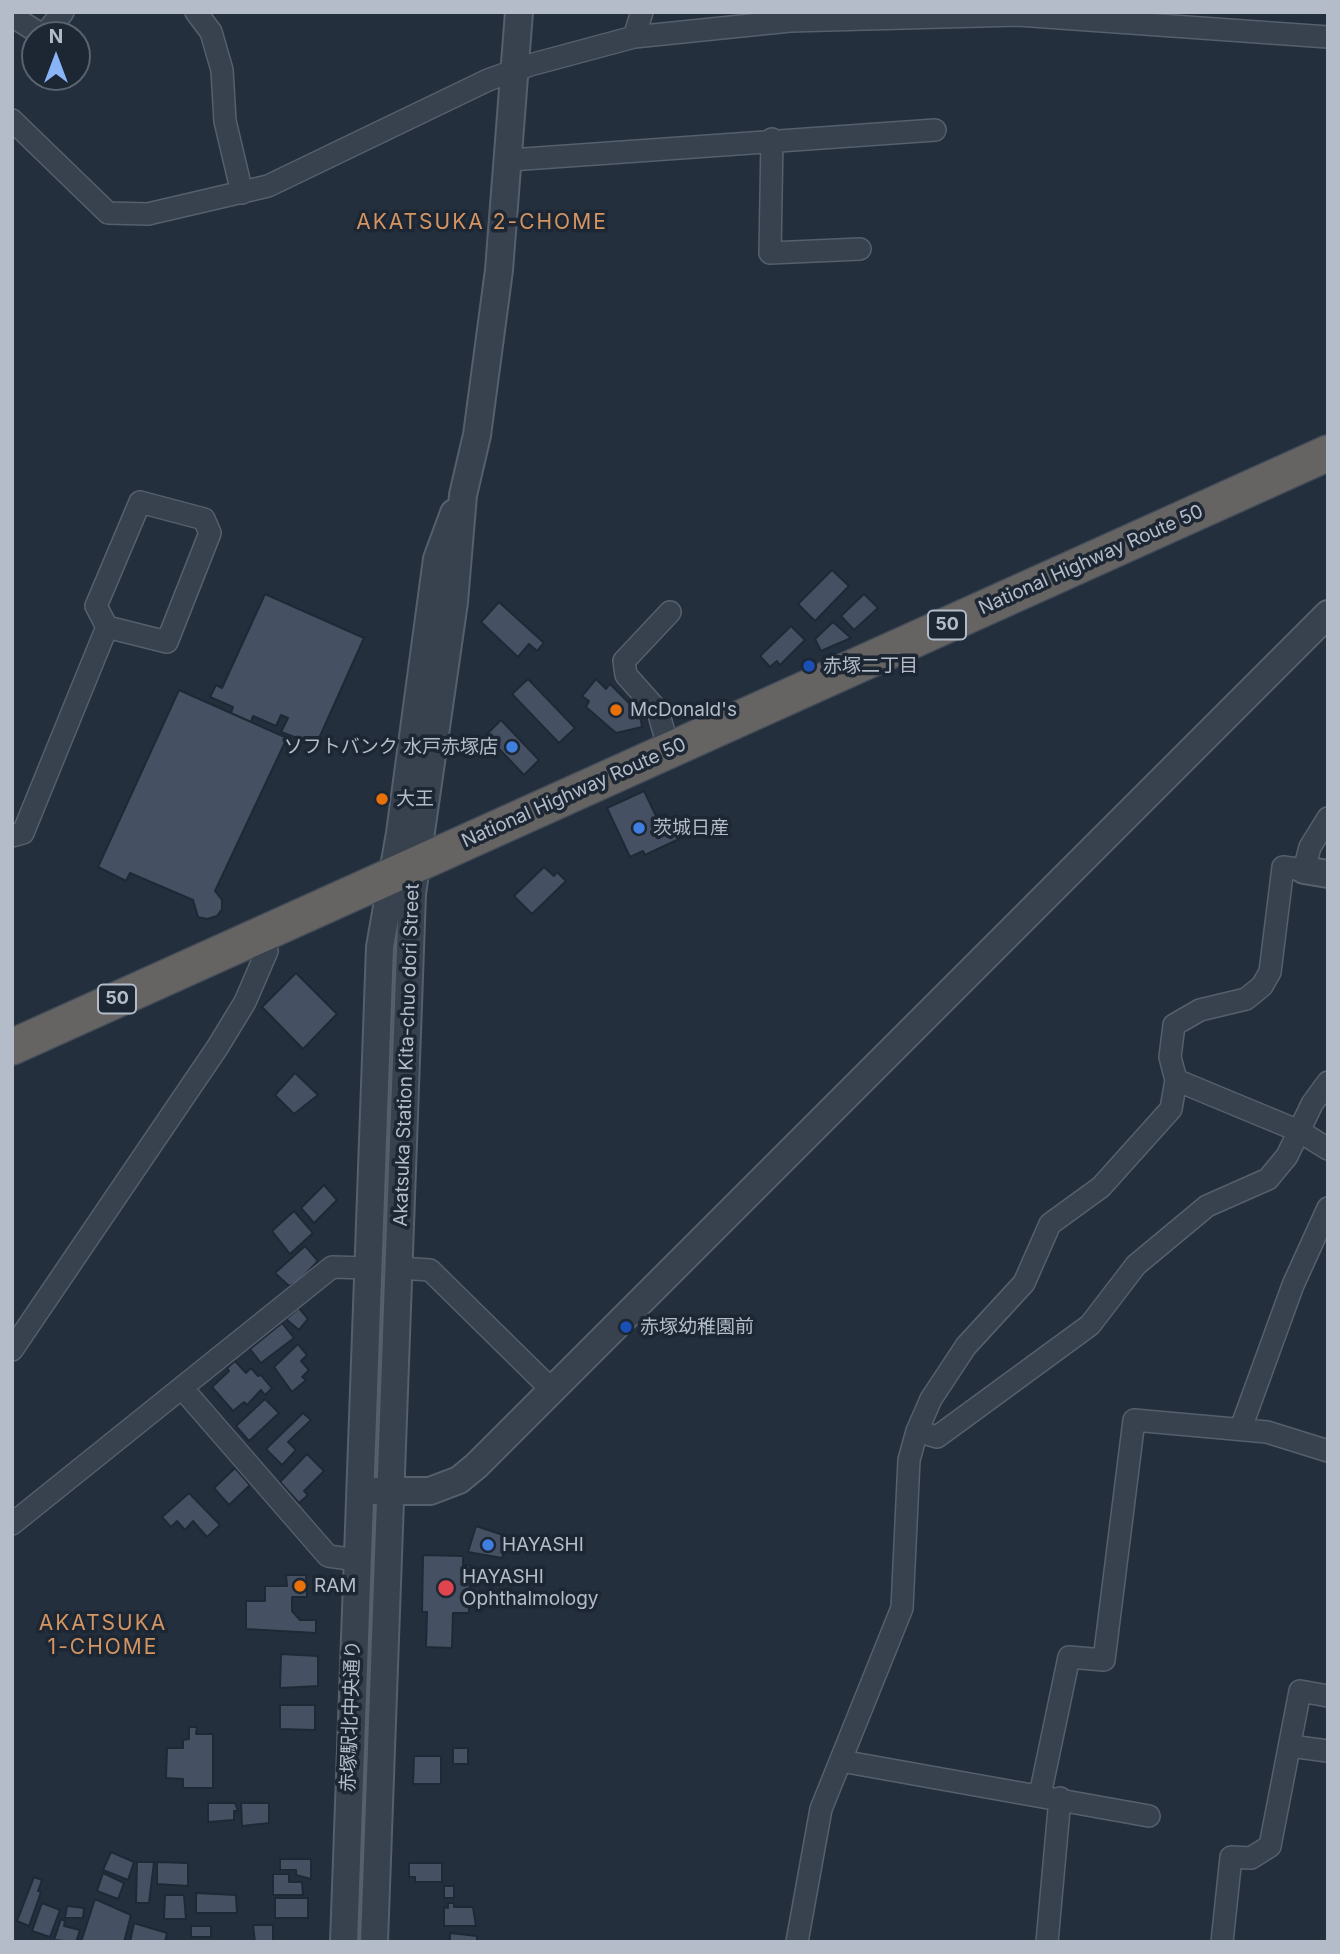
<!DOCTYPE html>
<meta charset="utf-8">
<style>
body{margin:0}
#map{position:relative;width:1340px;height:1954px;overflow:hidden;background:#242f3e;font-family:Inter,sans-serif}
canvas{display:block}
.frame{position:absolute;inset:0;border:14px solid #b4bcc9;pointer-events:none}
.north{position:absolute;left:21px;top:21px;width:70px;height:70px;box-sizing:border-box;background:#1d2633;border:2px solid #59626f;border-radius:50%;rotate:0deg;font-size:19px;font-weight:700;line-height:28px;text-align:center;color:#b4bcc9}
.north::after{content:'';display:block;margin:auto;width:24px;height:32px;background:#8ab4f8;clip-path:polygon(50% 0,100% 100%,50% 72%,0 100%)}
</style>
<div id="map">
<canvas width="1340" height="1954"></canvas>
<div class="frame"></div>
<div class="north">N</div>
</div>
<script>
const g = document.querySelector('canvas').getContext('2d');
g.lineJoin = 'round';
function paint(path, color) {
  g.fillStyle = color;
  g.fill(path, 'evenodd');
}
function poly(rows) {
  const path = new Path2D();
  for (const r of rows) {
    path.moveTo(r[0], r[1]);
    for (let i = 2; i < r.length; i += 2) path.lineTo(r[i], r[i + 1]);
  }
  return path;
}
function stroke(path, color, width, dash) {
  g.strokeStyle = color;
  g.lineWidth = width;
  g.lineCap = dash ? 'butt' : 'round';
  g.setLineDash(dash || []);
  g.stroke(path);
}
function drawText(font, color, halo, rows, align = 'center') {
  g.font = font + ' Inter,"Noto Sans JP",sans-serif';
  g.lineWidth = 7;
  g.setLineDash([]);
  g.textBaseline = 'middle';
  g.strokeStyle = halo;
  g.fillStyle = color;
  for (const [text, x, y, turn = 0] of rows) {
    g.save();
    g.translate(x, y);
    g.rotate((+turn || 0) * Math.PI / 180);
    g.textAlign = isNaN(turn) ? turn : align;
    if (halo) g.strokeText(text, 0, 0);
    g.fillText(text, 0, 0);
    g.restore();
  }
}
const building = poly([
 [832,570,849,586,815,621,798,604,832,570],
 [265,594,364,638,316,745,281,732,288,718,281,715,276,726,253,716,251,722,231,713,233,707,210,697,216,685,222,688,265,594],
 [864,594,878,608,854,630,841,616,864,594],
 [499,602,544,643,537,651,529,644,518,657,481,622,499,602],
 [833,622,851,638,821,651,815,639,833,622],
 [791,626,805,640,780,665,777,661,770,667,760,656,791,626],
 [528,679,575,728,559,743,512,694,528,679],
 [596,679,606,689,610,684,640,714,642,727,616,733,586,707,589,701,582,696,596,679],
 [179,690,287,738,215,891,222,900,222,909,217,916,207,919,198,917,193,900,130,873,126,881,98,867,179,690],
 [501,720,539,760,524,775,486,735,501,720],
 [644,791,657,818,666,814,679,839,645,855,643,851,630,857,607,808,644,791],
 [544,867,554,876,557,872,566,881,532,914,514,896,544,867],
 [296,973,337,1014,303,1049,262,1007,296,973],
 [295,1073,318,1095,294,1114,275,1095,295,1073],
 [324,1185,337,1200,314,1223,301,1208,324,1185],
 [294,1211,313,1233,290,1254,272,1231,294,1211],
 [305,1246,318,1261,298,1282,289,1286,275,1273,305,1246],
 [299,1308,308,1319,299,1330,286,1319,299,1308],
 [282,1323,294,1338,261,1363,250,1349,282,1323],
 [298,1344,307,1355,301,1361,309,1370,302,1377,306,1380,292,1392,274,1367,298,1344],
 [235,1361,246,1373,251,1368,258,1376,261,1375,272,1388,265,1395,261,1390,247,1405,244,1402,233,1411,212,1387,229,1371,227,1368,235,1361],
 [265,1399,279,1413,249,1441,236,1426,265,1399],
 [303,1413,311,1420,288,1442,296,1450,282,1465,266,1449,303,1413],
 [307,1454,324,1471,304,1491,308,1495,299,1503,280,1482,307,1454],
 [235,1468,250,1485,229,1505,214,1488,235,1468],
 [189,1493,220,1525,207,1537,193,1521,185,1530,177,1521,171,1527,162,1517,189,1493],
 [476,1526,509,1537,502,1558,468,1552,476,1526],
 [423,1555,463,1556,463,1565,470,1565,469,1613,453,1613,452,1648,426,1647,427,1612,422,1612,423,1555],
 [286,1575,306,1575,307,1597,292,1597,292,1611,300,1620,316,1620,316,1633,246,1629,246,1601,265,1601,265,1586,287,1586,286,1575],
 [281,1654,318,1656,318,1686,280,1688,281,1654],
 [280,1705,315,1705,315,1730,280,1729,280,1705],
 [189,1727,197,1727,196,1734,213,1734,213,1788,183,1788,183,1779,166,1778,167,1748,183,1748,183,1740,189,1739,189,1727],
 [453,1748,468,1748,468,1764,453,1764,453,1748],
 [414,1756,441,1756,441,1784,413,1784,414,1756],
 [208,1803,235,1803,238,1811,234,1811,234,1820,208,1822,208,1803],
 [241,1803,269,1803,269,1823,242,1826,241,1803],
 [111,1852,134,1862,128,1880,103,1870,111,1852],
 [280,1859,311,1859,311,1879,296,1875,296,1870,280,1870,280,1859],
 [137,1862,154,1862,149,1903,136,1903,137,1862],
 [157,1862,188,1863,188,1886,157,1884,157,1862],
 [409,1863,442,1863,442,1882,415,1882,415,1877,409,1877,409,1863],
 [103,1873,124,1883,118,1899,97,1891,103,1873],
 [273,1874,289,1874,289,1882,302,1882,303,1895,273,1895,273,1874],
 [34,1877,42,1880,38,1891,41,1892,29,1926,17,1921,34,1877],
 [444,1886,454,1886,454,1898,444,1898,444,1886],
 [196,1893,236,1895,237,1913,196,1913,196,1893],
 [165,1895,184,1895,186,1919,164,1919,165,1895],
 [275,1898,308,1898,308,1918,275,1918,275,1898],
 [95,1899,131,1915,124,1942,81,1942,95,1899],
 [42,1903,60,1910,50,1937,32,1931,42,1903],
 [448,1903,454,1903,454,1907,473,1907,476,1926,444,1926,444,1907,448,1908,448,1903],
 [67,1906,84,1908,83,1918,65,1918,67,1906],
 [61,1919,65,1921,64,1926,80,1930,76,1942,54,1940,61,1919],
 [134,1923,167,1933,165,1942,130,1942,134,1923],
 [253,1925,273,1925,273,1942,255,1942,253,1925],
 [191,1926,211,1926,211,1937,191,1937,191,1926],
 [450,1933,477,1936,477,1942,445,1942,450,1939,450,1933]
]);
paint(building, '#455162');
stroke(building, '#1f2835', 2);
const minor = poly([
 [196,12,211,32,222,70,225,121,242,193],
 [12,16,42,35],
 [44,35,63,12],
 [634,37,642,12],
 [12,120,108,213,148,214,268,186,488,80,530,65,634,37,790,21,1018,15,1328,37],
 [772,139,770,253,860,249],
 [510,160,935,130],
 [140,502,204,519,210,533,167,642,107,627,96,606,140,502],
 [669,750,658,711,626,675,624,661,670,612],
 [12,836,23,833,107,627],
 [1176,1080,1299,1131,1328,1149],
 [399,1268,430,1270,552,1390],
 [12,1350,217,1048,245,1002,267,951,259,934],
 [182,1388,328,1556,357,1560],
 [1241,1428,1293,1285,1328,1208],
 [917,1431,937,1437,1090,1325,1136,1265,1207,1206,1268,1179,1287,1156,1312,1104,1328,1082],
 [12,1524,332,1267,369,1268],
 [1290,1746,1328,1751],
 [841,1761,1149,1816],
 [1040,1795,1069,1657,1104,1660,1134,1420,1267,1432,1328,1451],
 [797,1942,821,1809,902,1608,909,1460,917,1431,931,1399,966,1346,1024,1283,1050,1224,1101,1187,1171,1109,1176,1080,1170,1057,1174,1025,1200,1010,1246,999,1262,986,1270,972,1283,867,1304,870,1310,847,1328,818],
 [1047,1942,1060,1798],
 [1222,1942,1231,1857,1251,1858,1270,1846,1300,1691,1328,1696]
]);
const tertiary = poly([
 [1304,870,1328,874],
 [373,1491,430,1491,459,1480,476,1466,1328,614],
 [344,1942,380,947,400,833,437,559,454,513],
 [374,1942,412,894,454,602,463,495,477,435,499,270,519,12]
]);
const trunk = poly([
 [12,1047,1328,453]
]);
stroke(minor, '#565f6c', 24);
stroke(tertiary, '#565f6c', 30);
stroke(trunk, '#434c59', 38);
stroke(minor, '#38414e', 21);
stroke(tertiary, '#38414e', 26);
stroke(trunk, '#656462', 35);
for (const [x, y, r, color] of [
 [809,666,7,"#1a4fb4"],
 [616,710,7,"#e8710a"],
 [512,747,7,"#3f7fe0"],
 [382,799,7,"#e8710a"],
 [639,828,7,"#3f7fe0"],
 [626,1327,7,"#1a4fb4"],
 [488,1545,7,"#3f7fe0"],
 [300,1586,7,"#e8710a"],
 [446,1588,9,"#e0444e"]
]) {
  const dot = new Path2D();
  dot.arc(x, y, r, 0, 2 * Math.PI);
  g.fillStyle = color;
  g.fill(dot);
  stroke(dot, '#1d2633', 2.5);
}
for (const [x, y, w] of [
 [947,625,38],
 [117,999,38]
]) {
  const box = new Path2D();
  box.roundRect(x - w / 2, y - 14.5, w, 29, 5);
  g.fillStyle = '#1d2633';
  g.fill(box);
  stroke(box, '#b4bcc9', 2);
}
drawText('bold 18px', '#b4bcc9', null, [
 ["50",947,625],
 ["50",117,999]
]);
drawText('19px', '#b4bcc9', '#1d2633', [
 ["National Highway Route 50",1091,560,-24],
 ["National Highway Route 50",574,793,-24],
 ["Akatsuka Station Kita-chuo dori Street",407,1055,-88],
 ["赤塚駅北中央通り",351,1716,-88]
]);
drawText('19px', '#b4bcc9', '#1d2633', [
 ["赤塚二丁目",823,666],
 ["McDonald's",630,710],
 ["ソフトバンク 水戸赤塚店",498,747,"right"],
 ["大王",396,799],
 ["茨城日産",653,828],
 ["赤塚幼稚園前",640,1327],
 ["HAYASHI",502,1545],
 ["HAYASHI",462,1577],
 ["Ophthalmology",462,1599],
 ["RAM",314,1586]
], 'left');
g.letterSpacing = '2px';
drawText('21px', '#d59563', '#1d2633', [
 ["AKATSUKA 2-CHOME",482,223],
 ["AKATSUKA",103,1624],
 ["1-CHOME",103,1648]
]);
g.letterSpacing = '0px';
</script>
